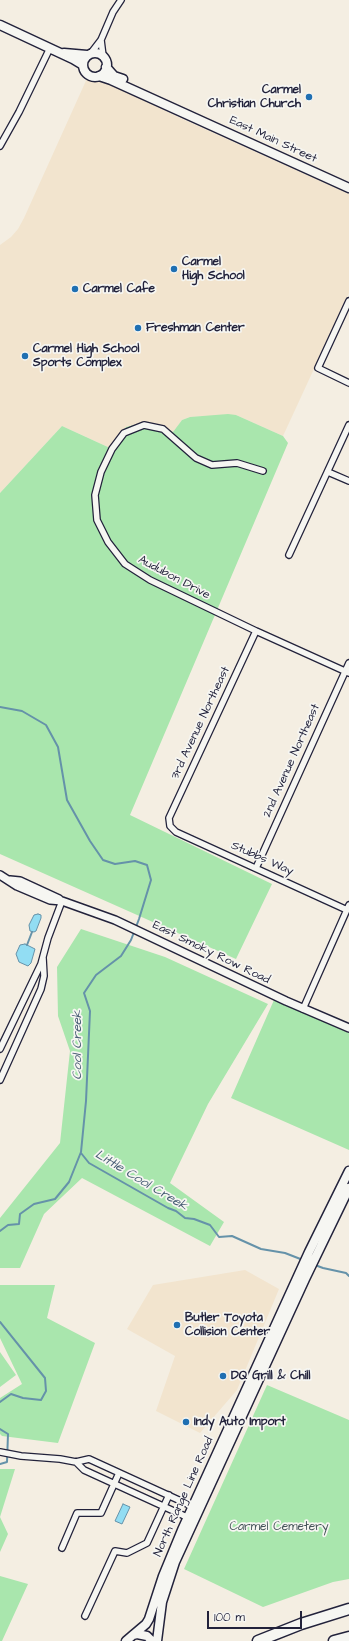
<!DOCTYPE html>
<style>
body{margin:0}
#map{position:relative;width:349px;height:1641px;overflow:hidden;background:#f4eee2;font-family:"Architects Daughter",sans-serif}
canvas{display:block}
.scale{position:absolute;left:207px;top:1611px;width:95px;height:18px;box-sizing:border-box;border:2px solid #22223b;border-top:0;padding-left:5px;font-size:12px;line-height:14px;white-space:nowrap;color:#22223b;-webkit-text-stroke:3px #f6f6f2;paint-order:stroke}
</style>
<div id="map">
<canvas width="349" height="1641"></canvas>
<div class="scale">100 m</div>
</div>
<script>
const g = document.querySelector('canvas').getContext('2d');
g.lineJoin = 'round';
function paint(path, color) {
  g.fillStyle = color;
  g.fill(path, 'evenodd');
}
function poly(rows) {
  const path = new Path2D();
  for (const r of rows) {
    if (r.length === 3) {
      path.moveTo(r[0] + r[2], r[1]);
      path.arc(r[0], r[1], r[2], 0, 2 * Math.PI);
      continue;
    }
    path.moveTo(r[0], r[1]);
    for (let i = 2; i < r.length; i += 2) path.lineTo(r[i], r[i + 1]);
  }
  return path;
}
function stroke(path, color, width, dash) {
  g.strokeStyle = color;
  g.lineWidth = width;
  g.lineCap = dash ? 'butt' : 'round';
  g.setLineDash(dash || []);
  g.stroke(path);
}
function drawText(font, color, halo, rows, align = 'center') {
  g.font = font + ' "Architects Daughter",sans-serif';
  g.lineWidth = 3.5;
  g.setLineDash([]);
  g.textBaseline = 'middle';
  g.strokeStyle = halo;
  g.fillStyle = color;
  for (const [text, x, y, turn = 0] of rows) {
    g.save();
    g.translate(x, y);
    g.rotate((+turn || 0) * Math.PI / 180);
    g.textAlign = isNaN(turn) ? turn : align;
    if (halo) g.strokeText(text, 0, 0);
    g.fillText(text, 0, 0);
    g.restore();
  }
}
paint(poly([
 [89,74,178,117,349,194,349,293,283,436,236,415,190,417,182,420,173,433,159,425,142,423,126,427,110,448,62,426,0,493,0,245,11,237,18,229,24,218],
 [245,1270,279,1289,237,1390,200,1433,156,1411,175,1356,127,1329,153,1285]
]), '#f2e4ce');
paint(poly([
 [228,414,236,415,283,436,288,443,130,815,272,884,236,959,0,854,0,493,62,426,110,448,126,427,142,423,159,425,173,432,182,420,190,417],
 [81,929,165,957,268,1004,208,1104,170,1183,224,1222,210,1246,82,1178,44,1214,20,1268,0,1268,0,1218,60,1143,70,1051,58,1016,57,967],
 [274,1000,349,1033,349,1150,231,1098],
 [0,1285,55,1285,47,1318,95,1343,58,1443,2,1436,0,1434,0,1398,22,1384,0,1338],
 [0,1352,16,1375,0,1387],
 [267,1385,349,1420,349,1579,333,1582,263,1607,184,1569],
 [0,1469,15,1469,0,1517,8,1534,0,1552],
 [0,1576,28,1584,2,1641,0,1641]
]), '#a9e6ad');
const water = poly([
 [38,914,41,915,41,918,36,931,34,932,30,931,29,925,34,915,38,914],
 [25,944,35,949,31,963,28,966,19,962,16,954,20,945,25,944],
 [123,1504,130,1507,122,1524,115,1521,123,1504]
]);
paint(water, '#92ddf3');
stroke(water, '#6592a9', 1);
stroke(poly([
 [0,707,22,711,46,725,58,747,67,800,90,841,103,860,115,864,135,861,147,865,151,880,139,919,131,940,121,956,96,975,84,993,90,1011,86,1101,81,1152,69,1182,55,1199,34,1204,20,1214,19,1224,8,1225,0,1231],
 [27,945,32,932],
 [81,1153,89,1163,168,1208,176,1211,185,1218,194,1219,210,1225,219,1237,232,1236,261,1249,285,1253,303,1260],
 [315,1265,323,1268,346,1273,349,1276],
 [0,1322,45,1378,46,1391,41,1400,23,1398,11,1394,0,1402],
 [0,1429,8,1434,7,1462,0,1464]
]), '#6592a9', 2);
const minor = poly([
 [101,40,103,56],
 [91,53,101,40,113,12,121,0],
 [0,146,19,112,50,48],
 [349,301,318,368,349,383],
 [263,471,237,463,212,465,196,458,163,429,144,425,124,433,112,449,101,472,95,495,97,520,108,542,125,564,150,580,256,631,349,673],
 [328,472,349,481],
 [289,555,349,425],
 [256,631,169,818,170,826,176,832,347,910],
 [256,868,349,663],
 [303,1009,349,905],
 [0,1049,41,964,48,938,62,901],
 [0,1080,41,989,44,976,43,958],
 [0,1452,21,1456,60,1459,76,1462,89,1459,196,1508],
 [76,1462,84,1470,189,1518],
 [62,1548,77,1513,101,1513,119,1473],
 [85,1616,115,1551,127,1553,147,1543,169,1495]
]);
const tertiary = poly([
 [0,875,17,886,50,900,62,901,115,920,286,1001,349,1028],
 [10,880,20,881,59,899]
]);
const secondary = poly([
 [0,25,73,59,83,65],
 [64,53,87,55],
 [95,65,12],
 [106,67,114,76,123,79],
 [99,76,111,80,349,188],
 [133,1635,146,1624,149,1619,163,1576,182,1530,309,1252,349,1171],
 [126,1641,133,1635,137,1634,147,1636,152,1641],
 [157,1641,162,1602,175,1562,305,1279,349,1188]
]);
const motorway = poly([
 [258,1641,301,1624,349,1609],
 [334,1641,349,1637]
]);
stroke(minor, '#22223b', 8);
stroke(tertiary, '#22223b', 10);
stroke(secondary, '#22223b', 11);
stroke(motorway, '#22223b', 13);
stroke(minor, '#f6f6f2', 5.5);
stroke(tertiary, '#f6f6f2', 7);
stroke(secondary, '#f6f6f2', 8);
stroke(motorway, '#f6f6f2', 10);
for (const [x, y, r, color] of [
 [309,97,4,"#1f6fb2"],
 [174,269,4,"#1f6fb2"],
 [75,289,4,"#1f6fb2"],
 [138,328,4,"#1f6fb2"],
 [25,356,4,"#1f6fb2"],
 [177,1325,4,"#1f6fb2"],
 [223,1376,4,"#1f6fb2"],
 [186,1422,4,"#1f6fb2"]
]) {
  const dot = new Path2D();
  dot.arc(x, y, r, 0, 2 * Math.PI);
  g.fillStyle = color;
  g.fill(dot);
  stroke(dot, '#f6f6f2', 1.5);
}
drawText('bold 12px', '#22223b', '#f6f6f2', [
 ["Carmel",301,90,"right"],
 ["Christian Church",301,104,"right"],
 ["Carmel",182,262],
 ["High School",182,276],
 ["Carmel Cafe",83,289],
 ["Freshman Center",146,328],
 ["Carmel High School",33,349],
 ["Sports Complex",33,363],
 ["Butler Toyota",185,1318],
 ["Collision Center",185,1332],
 ["DQ Grill & Chill",231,1376],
 ["Indy Auto Import",194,1422]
], 'left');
drawText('12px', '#22223b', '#f6f6f2', [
 ["East Main Street",273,140,25],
 ["Audubon Drive",174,578,28],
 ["3rd Avenue Northeast",201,723,-65],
 ["2nd Avenue Northeast",292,761,-66],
 ["Stubbs Way",262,859,24],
 ["East Smoky Row Road",211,953,26],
 ["North Range Line Road",184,1497,-66]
]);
drawText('12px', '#445358', '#f6f6f2', [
 ["Carmel Cemetery",279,1527]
]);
drawText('italic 13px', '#445a72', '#f6f6f2', [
 ["Cool Creek",78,1045,-90],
 ["Little Cool Creek",141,1181,31]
]);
</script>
